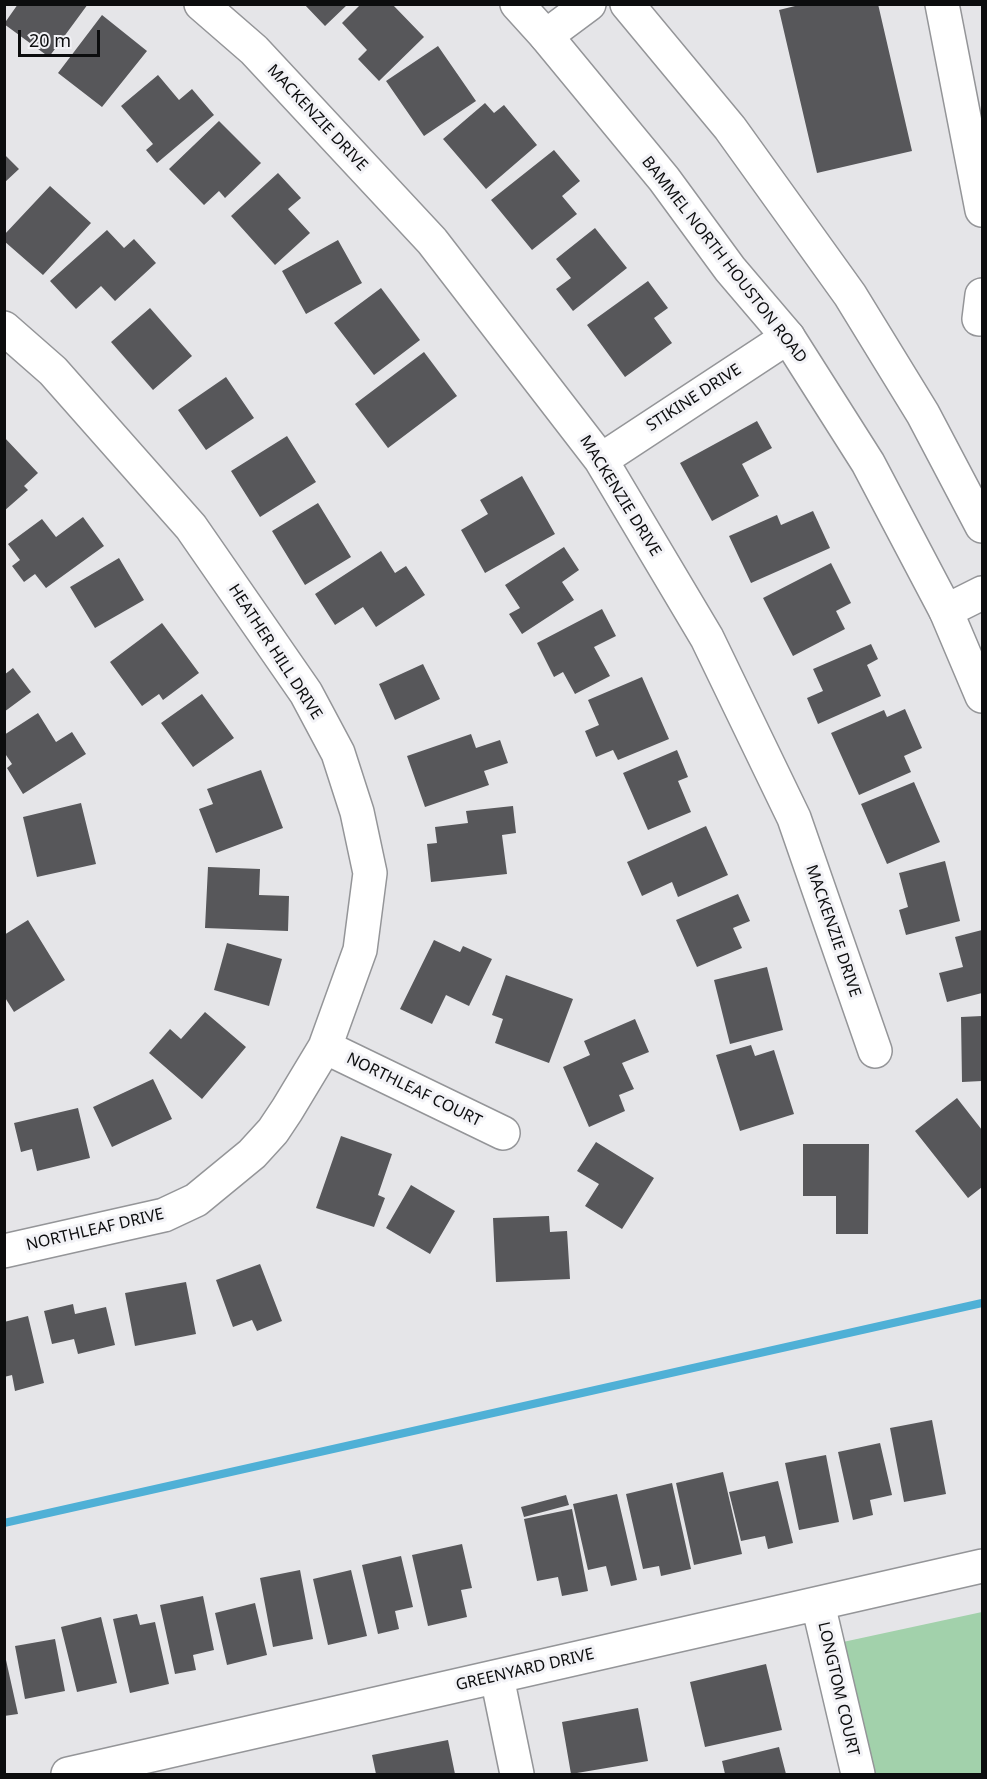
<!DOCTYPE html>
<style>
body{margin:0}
#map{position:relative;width:987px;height:1779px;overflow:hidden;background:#e5e5e8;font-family:"Noto Sans",sans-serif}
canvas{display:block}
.frame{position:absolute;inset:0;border:6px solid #0c0d0e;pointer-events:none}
.scale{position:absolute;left:18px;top:30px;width:82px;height:27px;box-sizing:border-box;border:3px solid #0c0d0e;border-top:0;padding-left:8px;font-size:18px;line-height:21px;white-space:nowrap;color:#0c0d0e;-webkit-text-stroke:4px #f2f2f6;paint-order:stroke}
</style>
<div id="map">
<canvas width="987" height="1779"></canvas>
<div class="frame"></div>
<div class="scale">20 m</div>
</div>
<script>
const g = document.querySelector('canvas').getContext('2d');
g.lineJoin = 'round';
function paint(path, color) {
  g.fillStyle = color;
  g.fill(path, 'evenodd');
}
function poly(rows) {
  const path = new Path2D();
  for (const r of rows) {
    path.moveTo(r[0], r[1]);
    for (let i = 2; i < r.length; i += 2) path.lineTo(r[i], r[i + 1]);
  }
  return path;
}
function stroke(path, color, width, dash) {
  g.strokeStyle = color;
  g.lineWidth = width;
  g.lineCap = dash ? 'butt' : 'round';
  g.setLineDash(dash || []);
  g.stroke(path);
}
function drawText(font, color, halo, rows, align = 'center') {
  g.font = font + ' "Noto Sans",sans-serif';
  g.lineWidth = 6;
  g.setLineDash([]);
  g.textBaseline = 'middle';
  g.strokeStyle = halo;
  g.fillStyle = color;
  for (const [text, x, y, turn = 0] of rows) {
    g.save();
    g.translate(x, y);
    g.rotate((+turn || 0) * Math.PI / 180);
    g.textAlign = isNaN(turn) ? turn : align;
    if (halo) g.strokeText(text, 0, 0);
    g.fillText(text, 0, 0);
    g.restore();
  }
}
paint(poly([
 [982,1612,982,1774,872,1774,843,1642]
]), '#a2d1ab');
stroke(poly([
 [4,1523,982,1303]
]), '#4fb0d6', 8);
paint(poly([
 [18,4,88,4,49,57,4,24],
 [304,4,348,4,325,26],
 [361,4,392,4,424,37,379,81,358,59,367,50,342,23],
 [803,4,878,4,912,151,817,173,779,10],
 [102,15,147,51,102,107,58,73],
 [438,46,476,101,424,136,386,81],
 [158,75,179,100,192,89,214,115,157,163,146,150,153,144,121,106],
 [485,103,494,113,504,105,537,145,486,189,443,139],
 [219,121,261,163,225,198,219,191,204,205,169,169],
 [554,150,580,181,562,196,577,214,532,250,491,200],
 [4,154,19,169,4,183],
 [278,173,301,198,288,209,310,233,275,265,231,216],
 [50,186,91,223,43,275,4,241,4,235],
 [595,228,627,268,573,311,556,289,571,278,556,259],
 [107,230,124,248,134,239,156,263,115,301,101,286,76,309,50,281],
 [338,240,362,283,306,314,282,271],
 [648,281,668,308,654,318,672,343,625,377,587,325],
 [381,288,420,340,374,375,334,323],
 [150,308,192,356,153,390,111,342],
 [424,352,457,396,388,448,355,404],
 [226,377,254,418,206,450,178,410],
 [757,421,772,448,742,464,759,496,712,521,680,463],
 [287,436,316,482,260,517,231,471],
 [4,437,38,473,24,486,28,490,4,511],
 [522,476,555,534,485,573,461,530,488,514,480,500],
 [318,503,351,557,305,585,272,531],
 [813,511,830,548,751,583,729,536,777,515,781,525],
 [83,517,104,546,46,588,35,574,24,582,12,566,20,560,8,544,42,519,56,537],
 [564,547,579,570,562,582,574,600,522,634,509,614,520,608,505,585],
 [381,551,395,573,406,566,425,595,376,627,363,607,335,625,315,594],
 [119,558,144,600,95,628,70,587],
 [831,563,851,603,836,611,845,629,793,656,763,598],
 [602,609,616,636,594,647,610,676,575,694,563,672,554,677,537,643],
 [162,623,199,673,163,700,159,694,142,706,110,662],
 [871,644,878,659,867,665,881,696,818,724,807,698,823,691,813,669],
 [423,664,440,699,395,720,379,684],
 [13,668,31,692,4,712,4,675],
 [642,677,669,739,618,760,613,750,596,757,585,731,599,725,588,700],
 [202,694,234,738,193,767,161,723],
 [905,709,922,748,904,756,911,772,859,795,831,733,884,710,887,717],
 [38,713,56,742,72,732,86,754,23,794,7,768,12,764,4,752,4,735],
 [471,734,476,748,500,740,508,763,484,771,489,785,425,807,407,756],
 [677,750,688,777,678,781,691,812,648,830,623,773],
 [261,770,283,828,216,853,199,809,213,804,207,789],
 [914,782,940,842,887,864,861,804],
 [81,803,96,864,37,877,23,817],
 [513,806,516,833,502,835,507,874,431,882,427,844,437,843,435,827,468,823,466,811],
 [706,826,728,875,678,897,672,882,642,896,627,862],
 [945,861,960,921,906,935,899,910,908,907,899,873],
 [208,867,260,869,259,895,289,896,288,931,205,928],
 [738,894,750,921,733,928,742,948,697,967,676,920],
 [28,920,65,980,14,1012,4,996,4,935],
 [982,930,982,993,947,1002,939,973,963,967,955,937],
 [434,940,460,952,463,946,492,959,469,1006,446,995,432,1024,400,1009],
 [227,943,282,959,269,1006,214,990],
 [767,967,783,1030,730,1044,714,980],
 [506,975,573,999,549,1063,495,1043,503,1019,492,1015],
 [205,1012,246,1047,202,1099,149,1053,170,1029,181,1039],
 [982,1016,982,1081,962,1082,961,1017],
 [635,1019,649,1052,622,1063,634,1089,619,1095,625,1111,589,1127,563,1067,590,1055,584,1041],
 [751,1045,755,1056,774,1050,794,1114,740,1131,716,1055],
 [153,1079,172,1119,112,1147,93,1107],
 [957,1098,982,1130,982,1187,968,1198,915,1131],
 [78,1108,90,1158,37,1171,32,1149,21,1152,14,1123],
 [341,1136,392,1154,378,1195,385,1198,374,1227,316,1208],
 [596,1142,654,1178,622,1229,585,1206,599,1184,577,1171],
 [803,1144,869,1144,868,1234,836,1234,836,1196,803,1196],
 [411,1185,455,1211,430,1254,386,1228],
 [549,1216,550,1232,567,1231,570,1279,496,1282,493,1218],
 [260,1264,282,1321,257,1331,252,1320,233,1327,216,1280],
 [186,1282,196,1334,135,1346,125,1293],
 [73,1304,75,1314,106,1307,115,1345,78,1354,74,1339,52,1344,44,1311],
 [28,1316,44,1383,15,1391,12,1375,4,1377,4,1322],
 [932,1420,946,1494,904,1502,890,1428],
 [880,1443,892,1495,870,1500,873,1515,853,1520,838,1452],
 [826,1455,839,1522,799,1530,785,1463],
 [723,1472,742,1554,694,1565,676,1483],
 [778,1481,793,1543,768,1549,765,1536,741,1541,729,1492],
 [672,1483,691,1569,661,1576,659,1566,643,1569,626,1494],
 [617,1494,637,1580,611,1586,606,1566,588,1570,573,1504],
 [566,1495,569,1505,524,1517,521,1507],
 [572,1509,588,1591,562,1596,558,1577,537,1581,524,1519],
 [462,1544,472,1588,461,1590,467,1617,428,1626,412,1555],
 [401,1556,413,1607,395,1611,399,1629,378,1634,362,1565],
 [300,1570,313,1639,273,1647,260,1578],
 [351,1570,367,1636,328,1645,313,1579],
 [203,1596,214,1650,193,1655,196,1670,175,1674,160,1605],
 [255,1603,267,1655,227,1665,215,1613],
 [137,1614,140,1625,155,1622,169,1684,130,1693,113,1619],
 [101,1617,117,1683,77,1692,61,1627],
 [55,1639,65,1691,25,1699,15,1646],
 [4,1651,18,1714,4,1716],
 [766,1664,782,1730,705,1747,690,1682],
 [638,1708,648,1761,571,1774,562,1722],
 [448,1740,455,1774,376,1774,372,1755],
 [779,1747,786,1774,725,1774,722,1761]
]), '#57575a');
const minor = poly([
 [201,4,254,50,432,241,601,460,707,638,794,818,875,1051],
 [942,4,982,210],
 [546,36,589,4],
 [979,319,982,295],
 [4,328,53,371,191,527,306,693,338,753,357,812,370,873,360,950,325,1047,287,1110,273,1131,252,1154,196,1200,164,1215,4,1251],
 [601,460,788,337],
 [946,611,982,593],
 [325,1047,503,1133],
 [818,1604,858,1774],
 [497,1677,517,1774],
 [68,1774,982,1566]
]);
const major = poly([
 [517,4,546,36,664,179,730,269,788,337,868,463,946,611,982,696],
 [627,4,730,128,850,295,923,414,982,526]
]);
stroke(minor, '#949598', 36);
stroke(major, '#949598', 36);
stroke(minor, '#fff', 33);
stroke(major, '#fff', 33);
drawText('16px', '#0c0d0e', '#f2f2f6', [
 ["MACKENZIE DRIVE",317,118,47],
 ["BAMMEL NORTH HOUSTON ROAD",724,260,52],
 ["STIKINE DRIVE",694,398,-33],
 ["MACKENZIE DRIVE",620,496,58],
 ["HEATHER HILL DRIVE",275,652,57],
 ["MACKENZIE DRIVE",833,931,71],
 ["NORTHLEAF COURT",414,1090,26],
 ["NORTHLEAF DRIVE",95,1230,-13],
 ["GREENYARD DRIVE",525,1670,-13],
 ["LONGTOM COURT",838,1689,77]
]);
</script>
